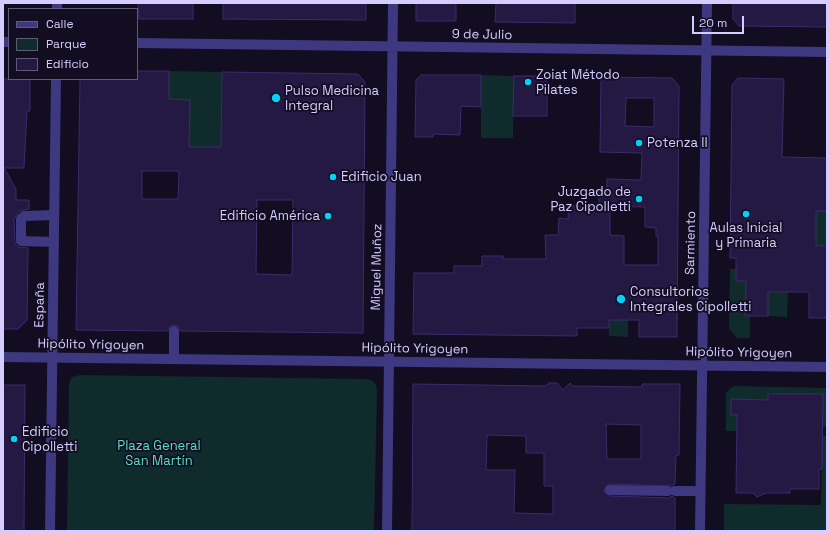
<!DOCTYPE html>
<meta charset="utf-8">
<style>
body{margin:0}
#map{position:relative;width:830px;height:534px;overflow:hidden;background:#120d21;font-family:"Space Grotesk",sans-serif}
canvas{display:block}
.frame{position:absolute;inset:0;border:4px solid #d5cdff;pointer-events:none}
.legend{position:absolute;left:8px;top:8px;width:130px;height:72px;box-sizing:border-box;background:#120d21;border:1px solid #605a7a;margin:0;padding:5px 7px;list-style:none;font-size:12px;color:#d5cdff}
.legend li{display:flex;align-items:center;gap:8px;height:20px}
.legend b{width:20px;border:1px solid #605a7a}
.scale{position:absolute;left:692px;top:16px;width:52px;height:18px;box-sizing:border-box;border:2px solid #d5cdff;border-top:0;padding-left:5px;font-size:12px;line-height:14px;white-space:nowrap;color:#d5cdff;-webkit-text-stroke:3px #120d21;paint-order:stroke}
</style>
<div id="map">
<canvas width="830" height="534"></canvas>
<div class="frame"></div>
<ul class="legend">
<li><b style="height:5px;background:#3e3881"></b>Calle</li>
<li><b style="height:11px;background:#102b2b"></b>Parque</li>
<li><b style="height:11px;background:#231942"></b>Edificio</li>
</ul>
<div class="scale">20 m</div>
</div>
<script>
const g = document.querySelector('canvas').getContext('2d');
g.lineJoin = 'round';
function paint(path, color) {
  g.fillStyle = color;
  g.fill(path, 'evenodd');
}
function poly(rows) {
  const path = new Path2D();
  for (const r of rows) {
    path.moveTo(r[0], r[1]);
    for (let i = 2; i < r.length; i += 2) path.lineTo(r[i], r[i + 1]);
  }
  return path;
}
function stroke(path, color, width, dash) {
  g.strokeStyle = color;
  g.lineWidth = width;
  g.lineCap = dash ? 'butt' : 'round';
  g.setLineDash(dash || []);
  g.stroke(path);
}
function drawText(font, color, halo, rows, align = 'center') {
  g.font = font + ' "Space Grotesk",sans-serif';
  g.lineWidth = 3.5;
  g.setLineDash([]);
  g.textBaseline = 'middle';
  g.strokeStyle = halo;
  g.fillStyle = color;
  for (const [text, x, y, turn = 0] of rows) {
    g.save();
    g.translate(x, y);
    g.rotate((+turn || 0) * Math.PI / 180);
    g.textAlign = isNaN(turn) ? turn : align;
    if (halo) g.strokeText(text, 0, 0);
    g.fillText(text, 0, 0);
    g.restore();
  }
}
paint(poly([
 [169,71,222,72,221,147,189,147,190,100,169,99],
 [481,75,514,76,513,138,481,138],
 [827,204,827,246,816,246,816,205],
 [730,269,736,269,736,281,746,281,745,315,750,316,750,338,737,338,729,329],
 [768,292,788,292,787,317,768,316],
 [609,314,623,314,623,320,628,320,628,337,609,336],
 [80,375,366,379,373,381,376,385,377,391,374,531,67,531,69,383,72,377],
 [733,386,827,388,827,427,822,427,823,394,769,394,768,400,731,399,731,414,737,415,737,431,726,431,726,393],
 [822,436,827,436,827,531,724,531,724,504,821,505]
]), '#102b2b');
const building = poly([
 [138,3,193,3,193,19,139,19,138,3],
 [223,3,366,3,366,20,223,19,223,3],
 [416,3,456,3,456,21,416,21,416,3],
 [496,3,575,3,575,23,495,22,496,3],
 [733,3,827,3,827,27,739,26,733,19,733,3],
 [137,71,169,71,169,99,190,100,189,147,221,147,222,72,358,74,365,82,363,333,180,331,179,327,174,325,170,326,168,331,76,330,80,79,137,79,137,71],
 [142,171,179,171,178,199,142,199,142,171],
 [257,200,293,200,292,275,256,274,257,200],
 [421,75,481,75,481,107,461,106,460,135,433,134,433,137,415,137,416,80,421,75],
 [514,76,547,76,547,116,513,116,514,76],
 [601,77,672,78,679,86,677,337,639,337,639,320,609,320,609,328,577,328,577,336,413,334,414,273,454,273,454,266,482,266,482,256,503,256,503,259,546,259,545,235,558,235,559,218,568,219,569,206,610,206,610,235,624,236,624,265,658,265,658,236,656,236,656,228,645,227,645,207,599,206,599,191,607,192,607,179,641,180,642,153,600,152,601,77],
 [626,98,654,98,654,127,625,126,626,98],
 [738,78,784,79,782,157,827,158,827,211,816,211,816,246,827,246,827,318,809,318,809,292,768,292,768,316,745,316,746,281,736,281,736,258,730,258,732,85,738,78],
 [3,79,30,79,30,111,27,111,24,168,4,168,16,189,16,200,29,200,29,209,19,211,14,219,15,244,18,247,28,248,28,251,27,320,18,329,3,329,3,79],
 [549,383,557,383,563,390,570,383,573,386,642,387,642,384,680,384,679,455,676,455,675,484,672,486,610,484,607,485,604,490,605,493,610,496,668,498,672,496,675,498,675,531,412,531,413,384,545,386,549,383],
 [606,424,641,425,641,459,607,459,606,424],
 [487,435,526,436,526,453,544,453,544,486,553,486,553,514,514,513,515,470,486,470,487,435],
 [3,385,25,385,24,531,3,531,3,385],
 [768,394,823,394,822,469,819,469,819,489,790,489,790,493,766,493,757,497,753,493,736,493,737,415,731,415,731,399,768,400,768,394]
]);
paint(building, '#231942');
stroke(building, '#3c2b6e', 1);
stroke(poly([
 [54,242,21,241,21,219,24,216,54,215],
 [174,359,174,331],
 [610,490,668,491],
 [675,491,700,491]
]), '#3e3881', 10);
stroke(poly([
 [57,9,57,3],
 [3,42,9,42],
 [137,43,827,52],
 [50,531,56,79],
 [387,531,393,3]
]), '#3e3881', 10);
stroke(poly([
 [3,357,827,367],
 [700,531,707,3]
]), '#3e3881', 10);
for (const [x, y, r, color] of [
 [528,82,4,"#00d3f8"],
 [276,98,5,"#00d3f8"],
 [639,143,4,"#00d3f8"],
 [333,177,4,"#00d3f8"],
 [639,199,4,"#00d3f8"],
 [746,214,4,"#00d3f8"],
 [328,216,4,"#00d3f8"],
 [621,299,5,"#00d3f8"],
 [14,439,4,"#00d3f8"]
]) {
  const dot = new Path2D();
  dot.arc(x, y, r, 0, 2 * Math.PI);
  g.fillStyle = color;
  g.fill(dot);
  stroke(dot, '#120d21', 1.5);
}
drawText('13px', '#d5cdff', '#120d21', [
 ["9 de Julio",482,35,1],
 ["Sarmiento",691,243,-89],
 ["Miguel Muñoz",377,267,-89],
 ["España",40,305,-89],
 ["Hipólito Yrigoyen",91,345,1],
 ["Hipólito Yrigoyen",415,349,1],
 ["Hipólito Yrigoyen",739,353,1]
]);
drawText('13px', '#d5cdff', '#120d21', [
 ["Zoiat Método",536,75],
 ["Pilates",536,90],
 ["Pulso Medicina",285,91],
 ["Integral",285,106],
 ["Potenza II",647,143],
 ["Edificio Juan",341,177],
 ["Juzgado de",631,192,"right"],
 ["Paz Cipolletti",631,207,"right"],
 ["Edificio América",320,216,"right"],
 ["Aulas Inicial",746,228,"center"],
 ["y Primaria",746,243,"center"],
 ["Consultorios",630,292],
 ["Integrales Cipolletti",630,307],
 ["Edificio",22,432],
 ["Cipolletti",22,447]
], 'left');
drawText('13px', '#59dfc5', '#120d21', [
 ["Plaza General",159,446],
 ["San Martín",159,461]
]);
</script>
